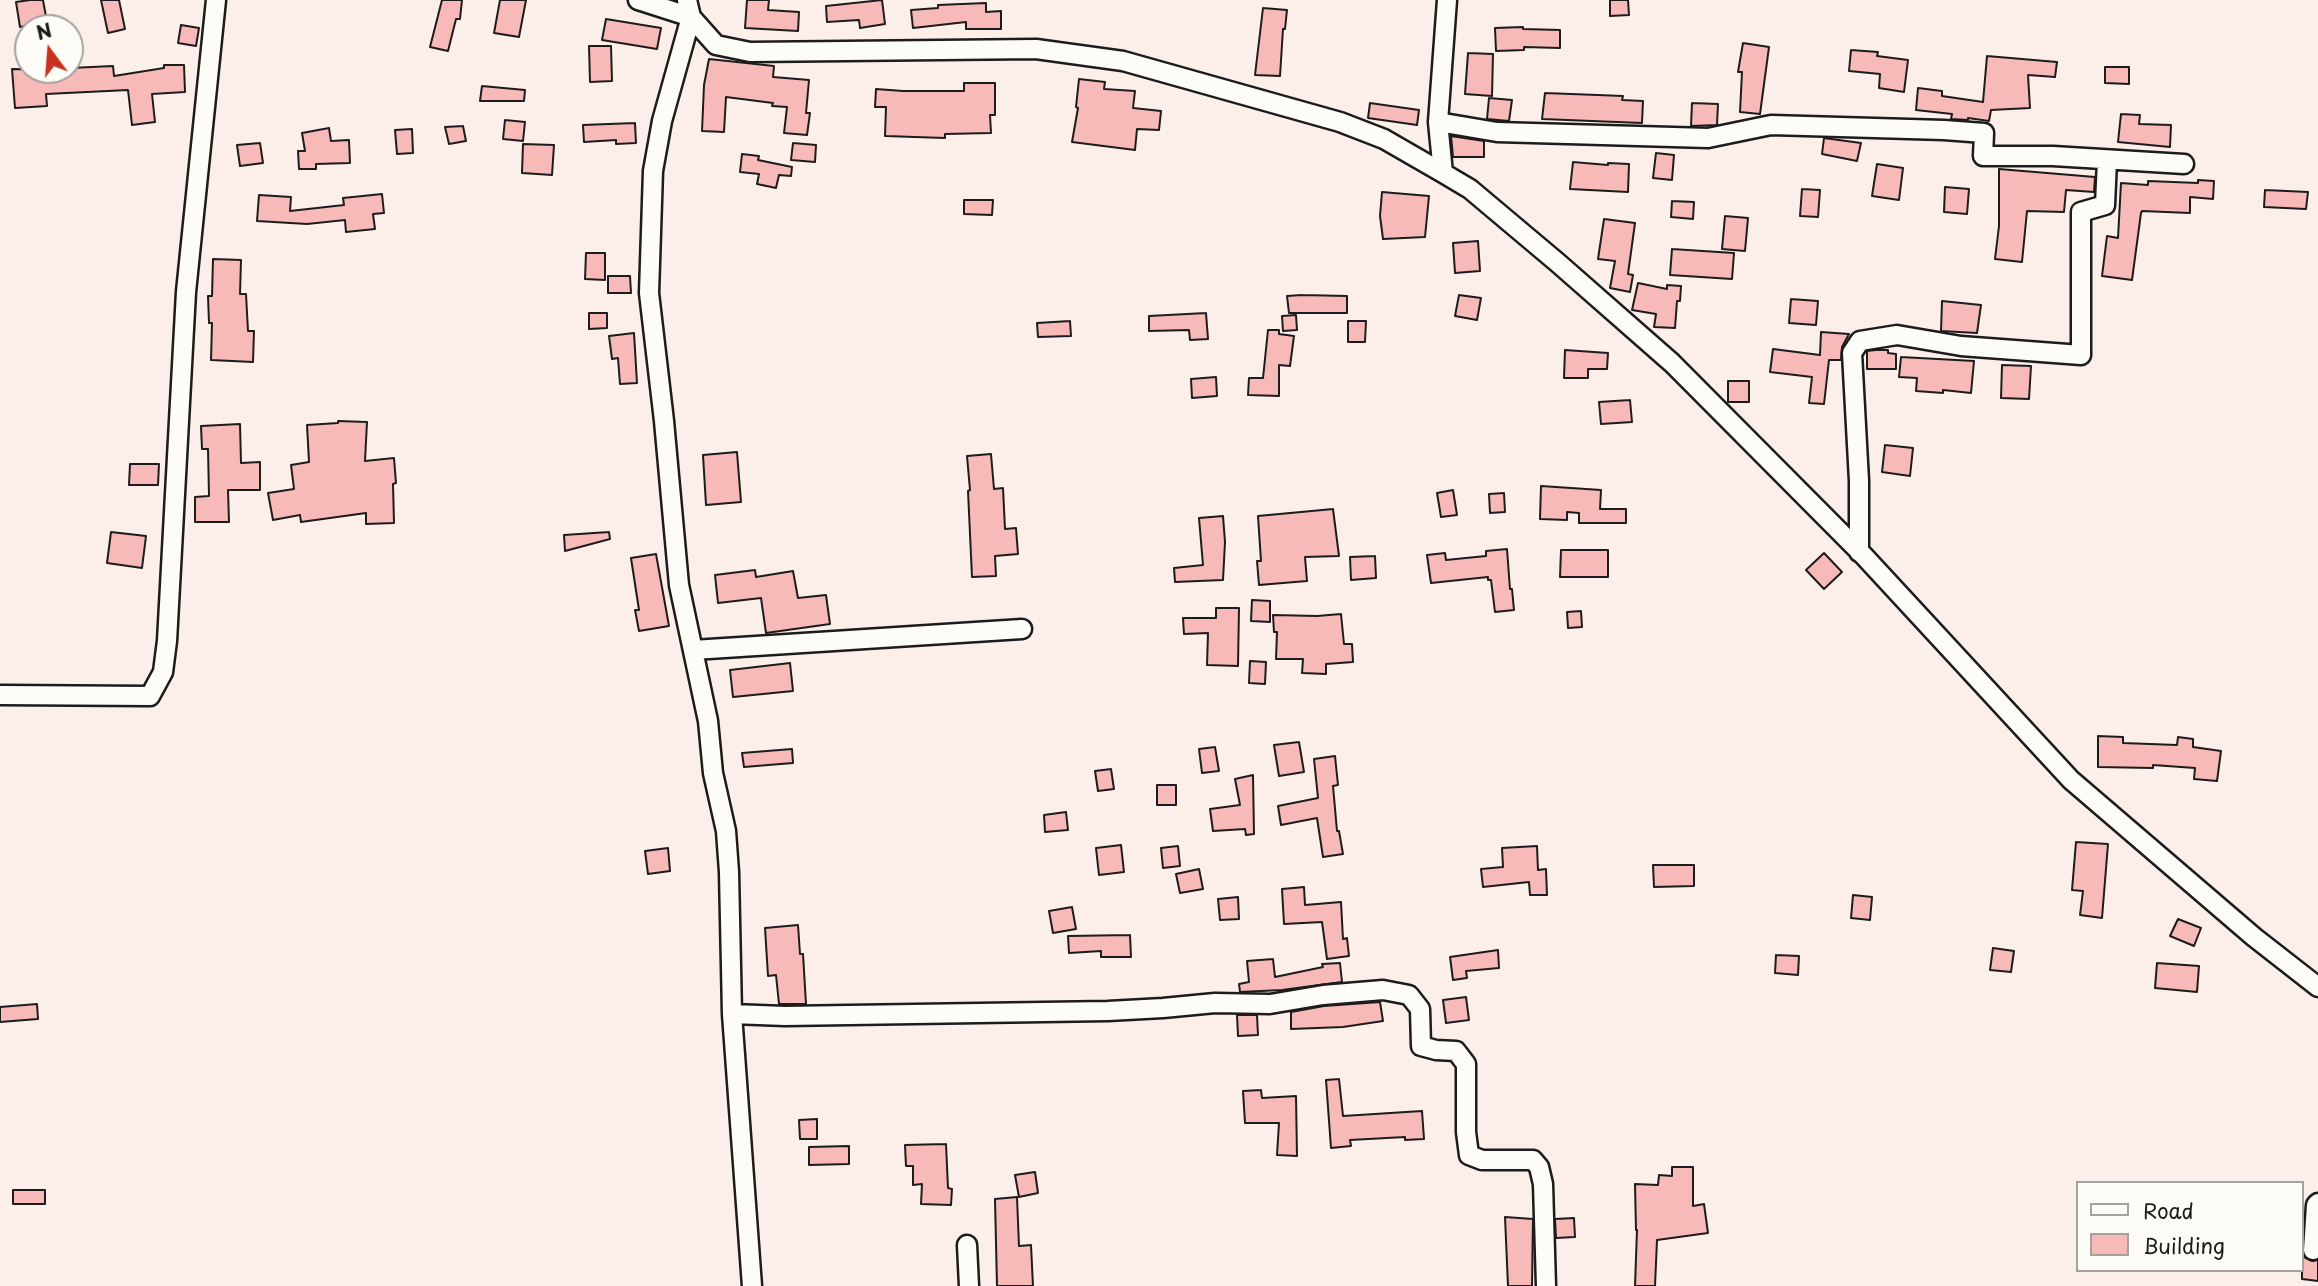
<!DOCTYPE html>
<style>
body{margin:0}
#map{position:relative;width:2318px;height:1286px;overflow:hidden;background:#fcefea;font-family:"Playpen Sans",sans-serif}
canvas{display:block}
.legend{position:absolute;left:2076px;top:1181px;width:228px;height:91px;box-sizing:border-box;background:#fdfcf7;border:2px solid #a3a29f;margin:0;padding:9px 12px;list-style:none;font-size:21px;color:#1c1c1c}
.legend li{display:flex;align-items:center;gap:14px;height:35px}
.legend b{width:35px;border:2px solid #a3a29f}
.north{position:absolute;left:14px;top:14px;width:70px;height:70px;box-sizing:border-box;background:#fdfcf7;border:2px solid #a3a29f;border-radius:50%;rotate:344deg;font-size:19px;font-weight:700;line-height:28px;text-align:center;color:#1c1c1c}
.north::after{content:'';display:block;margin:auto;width:24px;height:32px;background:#c8321e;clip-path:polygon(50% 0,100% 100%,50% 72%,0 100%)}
</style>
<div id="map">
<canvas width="2318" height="1286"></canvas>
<ul class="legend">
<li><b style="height:9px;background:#fdfcf7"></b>Road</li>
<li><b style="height:19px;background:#f7bab8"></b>Building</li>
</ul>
<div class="north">N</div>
</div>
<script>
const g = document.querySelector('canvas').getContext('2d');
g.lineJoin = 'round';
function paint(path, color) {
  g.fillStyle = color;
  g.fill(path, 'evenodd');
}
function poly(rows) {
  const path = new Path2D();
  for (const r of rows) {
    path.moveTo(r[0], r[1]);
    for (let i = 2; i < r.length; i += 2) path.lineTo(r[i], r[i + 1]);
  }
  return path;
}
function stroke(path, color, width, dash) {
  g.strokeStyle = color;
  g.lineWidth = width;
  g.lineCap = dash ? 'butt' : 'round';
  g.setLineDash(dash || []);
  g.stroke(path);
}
const building = poly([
 [30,0,43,0,47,22,20,27,16,2,30,0],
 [101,0,119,0,125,29,108,33,101,0],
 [442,0,462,0,460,19,456,19,448,51,430,47,442,0],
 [500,0,526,0,519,37,494,33,500,0],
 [747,0,769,0,768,10,799,12,798,31,745,28,747,0],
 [882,0,885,24,860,28,859,20,827,22,826,6,882,0],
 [1610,0,1628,0,1629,15,1610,16,1610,0],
 [986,3,986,12,1001,11,1001,29,966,29,966,22,913,28,911,10,938,8,938,5,986,3],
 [1263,8,1287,10,1285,29,1283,29,1280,76,1255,75,1263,8],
 [606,19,661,28,657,49,602,40,606,19],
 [181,25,199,28,196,46,178,43,181,25],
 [1523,27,1523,29,1560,30,1560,48,1524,47,1524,50,1496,51,1495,28,1523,27],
 [1743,43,1769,47,1760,114,1740,112,1742,72,1738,72,1743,43],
 [589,46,611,46,612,81,590,82,589,46],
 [1851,50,1878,52,1877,56,1908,60,1904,92,1879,88,1880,74,1849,71,1851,50],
 [1468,53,1493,54,1492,96,1465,94,1468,53],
 [1987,56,2057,62,2055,77,2028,75,2030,108,1991,110,1989,121,1968,118,1968,120,1951,119,1952,114,1916,110,1918,88,1942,91,1942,96,1983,102,1987,56],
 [709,59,774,66,773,77,809,80,806,113,810,113,807,135,784,133,787,107,772,106,773,103,726,97,724,132,702,131,704,85,709,59],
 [164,65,184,65,185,92,152,94,155,122,132,125,128,90,46,94,47,106,15,108,12,69,70,70,70,68,113,66,114,76,164,68,164,65],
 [2105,67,2129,67,2129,84,2105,83,2105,67],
 [1079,79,1105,82,1104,89,1135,91,1133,108,1161,111,1159,130,1137,129,1135,150,1072,142,1078,108,1076,107,1079,79],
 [964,83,995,83,995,115,990,115,991,133,945,134,945,138,885,136,886,107,875,107,876,89,903,91,964,91,964,83],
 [482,86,525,90,524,101,480,101,482,86],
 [1545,93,1623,96,1622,100,1643,101,1642,123,1542,119,1545,93],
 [1489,98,1512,100,1509,121,1487,119,1489,98],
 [1370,103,1419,110,1417,125,1368,118,1370,103],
 [1692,103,1718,104,1717,125,1691,126,1692,103],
 [2121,114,2140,115,2139,124,2171,125,2170,147,2118,142,2121,114],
 [505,120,525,122,523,141,503,139,505,120],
 [635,123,636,143,616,144,616,140,584,142,583,125,635,123],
 [463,126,466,141,449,144,445,127,463,126],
 [329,128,331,141,349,140,350,163,316,164,316,169,299,169,298,151,305,151,302,133,329,128],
 [412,129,413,153,397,154,395,130,412,129],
 [1451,136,1484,141,1484,157,1453,157,1451,136],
 [1824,138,1861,143,1857,161,1822,154,1824,138],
 [260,143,263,163,240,166,237,145,260,143],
 [793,143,816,145,815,162,791,160,793,143],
 [523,144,554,145,552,175,522,173,523,144],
 [1656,153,1674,155,1672,180,1653,178,1656,153],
 [742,154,759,156,758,160,792,167,791,176,779,175,776,188,757,184,759,174,740,172,742,154],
 [1573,162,1608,165,1608,163,1629,164,1628,192,1570,189,1573,162],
 [1877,164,1903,168,1899,200,1872,196,1877,164],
 [1999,169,2095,177,2094,192,2066,190,2064,212,2027,211,2022,262,1995,259,1999,226,1999,169],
 [2198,180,2214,181,2213,199,2190,197,2190,213,2142,211,2141,213,2132,280,2102,276,2107,236,2118,238,2121,183,2148,185,2148,181,2198,183,2198,180],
 [1945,187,1969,189,1967,214,1944,212,1945,187],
 [1802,189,1820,190,1818,217,1800,216,1802,189],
 [2265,190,2308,192,2306,209,2264,207,2265,190],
 [1382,192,1429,196,1425,237,1383,239,1380,216,1382,192],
 [382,194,384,213,373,214,375,229,346,232,345,220,307,224,257,221,259,195,291,197,290,211,344,205,343,198,382,194],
 [964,200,993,200,992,215,964,214,964,200],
 [1672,201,1694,202,1693,219,1671,217,1672,201],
 [1725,216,1748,218,1745,251,1722,249,1725,216],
 [1604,219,1635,223,1628,274,1633,275,1630,292,1610,288,1615,261,1598,259,1604,219],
 [1478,241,1480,271,1455,273,1453,243,1478,241],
 [1672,249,1734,253,1732,279,1670,275,1672,249],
 [586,253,605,253,605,280,585,279,586,253],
 [213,259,241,260,240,294,246,294,248,331,254,331,253,362,211,360,212,323,209,323,208,296,212,296,213,259],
 [608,276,630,276,631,293,608,293,608,276],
 [1638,283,1667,289,1667,285,1681,286,1680,301,1677,301,1675,328,1654,327,1656,314,1632,310,1638,283],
 [1302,295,1347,296,1347,313,1289,313,1287,296,1302,295],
 [1459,295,1481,298,1477,320,1455,316,1459,295],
 [1791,299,1818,301,1816,325,1789,323,1791,299],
 [1942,301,1981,305,1977,333,1941,331,1942,301],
 [589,313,607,313,607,328,589,329,589,313],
 [1206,313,1208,339,1190,340,1189,330,1149,331,1149,316,1206,313],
 [1296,315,1297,330,1283,331,1282,316,1296,315],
 [1070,321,1071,336,1038,337,1037,323,1070,321],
 [1348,321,1366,321,1365,342,1348,342,1348,321],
 [1268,330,1279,330,1279,334,1294,336,1290,366,1279,365,1279,396,1248,395,1249,378,1263,378,1268,330],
 [1821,332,1849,334,1842,347,1841,360,1829,360,1824,404,1809,403,1812,377,1770,372,1773,349,1820,355,1821,332],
 [634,333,637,383,620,384,618,358,612,359,609,336,634,333],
 [1565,350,1608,353,1607,369,1588,369,1588,378,1564,378,1565,350],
 [1876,350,1888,350,1888,353,1896,354,1896,369,1867,369,1867,351,1876,350],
 [1901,357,1974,361,1971,393,1943,390,1943,393,1916,391,1917,378,1899,377,1901,357],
 [2002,365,2031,366,2029,399,2001,398,2002,365],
 [1216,377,1217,396,1192,398,1191,379,1216,377],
 [1728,381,1749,381,1749,402,1728,402,1728,381],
 [1630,400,1632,422,1601,424,1599,402,1630,400],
 [338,421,367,422,365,461,394,458,396,483,393,484,394,523,366,524,366,513,301,522,300,515,273,520,268,493,294,489,291,465,309,462,307,425,338,423,338,421],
 [240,424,241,463,260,462,260,490,228,490,229,522,195,522,195,497,209,496,208,449,202,449,201,426,240,424],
 [1885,445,1913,448,1910,476,1882,472,1885,445],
 [737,452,741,502,706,505,703,455,737,452],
 [991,454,994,489,1003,488,1005,529,1016,528,1018,554,995,556,996,576,972,577,968,491,970,490,967,456,991,454],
 [130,464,159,464,158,485,129,485,130,464],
 [1541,486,1601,490,1600,509,1626,509,1626,523,1579,523,1579,513,1567,512,1567,520,1540,519,1541,486],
 [1453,490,1457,515,1441,517,1437,493,1453,490],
 [1504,493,1505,512,1490,513,1489,494,1504,493],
 [1333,509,1339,556,1305,557,1307,581,1259,585,1257,561,1261,561,1258,516,1333,509],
 [1223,516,1225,542,1223,580,1175,582,1174,568,1203,565,1199,518,1223,516],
 [111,532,146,536,142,568,107,563,111,532],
 [609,532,610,539,565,551,564,535,609,532],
 [1507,549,1510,589,1512,589,1514,610,1495,612,1491,580,1488,580,1488,577,1431,583,1427,555,1445,553,1446,560,1486,556,1486,551,1507,549],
 [1561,550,1608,550,1608,577,1560,577,1561,550],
 [1824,553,1842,572,1824,589,1806,570,1824,553],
 [656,554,669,626,639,631,635,610,639,610,631,558,656,554],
 [1375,556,1376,578,1351,580,1350,557,1375,556],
 [755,570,756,577,793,571,798,598,826,595,830,624,766,633,761,598,718,603,715,575,755,570],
 [1252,600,1270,601,1270,622,1251,621,1252,600],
 [1216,608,1239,608,1238,666,1207,665,1208,633,1184,634,1183,618,1216,618,1216,608],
 [1581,611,1582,627,1568,628,1567,612,1581,611],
 [1341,614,1344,644,1352,644,1353,662,1326,664,1326,674,1302,673,1303,659,1276,659,1277,632,1274,632,1273,615,1317,616,1341,614],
 [1250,661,1266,662,1265,684,1249,683,1250,661],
 [790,663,793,691,733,697,730,670,790,663],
 [2098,736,2123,737,2123,743,2177,745,2178,737,2193,739,2193,747,2221,751,2217,781,2194,779,2195,768,2153,765,2153,768,2098,767,2098,736],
 [1299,742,1304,772,1279,776,1274,745,1299,742],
 [1215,747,1219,771,1202,773,1199,749,1215,747],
 [792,749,793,763,744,767,742,753,792,749],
 [1335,756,1338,785,1333,786,1337,831,1339,831,1343,854,1323,857,1317,818,1281,825,1278,806,1318,798,1314,759,1335,756],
 [1111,769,1114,789,1098,791,1095,771,1111,769],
 [1253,775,1254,834,1246,835,1245,829,1213,831,1210,809,1240,805,1235,779,1253,775],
 [1157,785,1176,785,1176,805,1157,805,1157,785],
 [1066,812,1068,830,1045,832,1044,815,1066,812],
 [2076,842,2108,844,2102,918,2080,915,2083,891,2072,890,2076,842],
 [1121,845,1124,872,1099,875,1096,848,1121,845],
 [1178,846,1180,866,1163,868,1161,848,1178,846],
 [1537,846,1538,870,1546,869,1547,895,1530,895,1529,882,1483,887,1481,869,1503,867,1502,848,1537,846],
 [668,848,670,871,648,874,645,851,668,848],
 [1653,865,1694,865,1694,886,1654,887,1653,865],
 [1199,869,1203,889,1180,893,1176,874,1199,869],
 [1304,887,1305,905,1341,902,1343,939,1347,938,1349,956,1327,959,1322,922,1284,924,1282,889,1304,887],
 [1853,895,1872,897,1870,920,1851,918,1853,895],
 [1238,897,1239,919,1220,920,1218,899,1238,897],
 [1072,907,1076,929,1053,933,1049,911,1072,907],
 [2178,919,2201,928,2194,946,2170,936,2178,919],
 [798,925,800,954,803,954,806,1004,779,1004,776,975,768,976,765,928,798,925],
 [1130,935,1131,957,1101,957,1101,951,1069,953,1068,936,1130,935],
 [1993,948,2014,951,2011,972,1990,970,1993,948],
 [1498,950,1499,968,1466,971,1467,978,1453,980,1450,957,1498,950],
 [1776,955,1799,956,1798,975,1775,973,1776,955],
 [1273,959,1275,977,1323,967,1322,964,1340,963,1342,982,1282,990,1240,992,1239,984,1249,982,1247,961,1273,959],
 [2157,963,2199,966,2197,992,2155,988,2157,963],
 [1466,997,1469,1020,1446,1023,1443,1000,1466,997],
 [1380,1002,1383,1021,1343,1027,1291,1029,1291,1012,1324,1006,1380,1002],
 [37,1004,38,1019,0,1022,0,1007,37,1004],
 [1237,1015,1257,1015,1258,1035,1238,1036,1237,1015],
 [1339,1079,1343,1116,1422,1111,1424,1139,1405,1140,1405,1137,1350,1140,1351,1146,1331,1148,1326,1080,1339,1079],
 [1261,1090,1262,1098,1296,1096,1297,1156,1277,1155,1279,1123,1245,1123,1243,1091,1261,1090],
 [817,1119,817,1139,800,1139,799,1120,817,1119],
 [946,1144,948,1188,952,1189,951,1205,921,1204,922,1184,913,1185,913,1166,906,1166,905,1145,946,1144],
 [849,1146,849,1164,809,1165,809,1147,849,1146],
 [1672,1167,1693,1167,1693,1206,1704,1204,1708,1233,1657,1240,1655,1286,1635,1286,1637,1230,1636,1230,1635,1184,1658,1185,1659,1175,1672,1176,1672,1167],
 [1035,1172,1038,1193,1019,1197,1015,1175,1035,1172],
 [13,1190,45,1190,45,1204,13,1204,13,1190],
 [1017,1197,1019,1246,1031,1245,1033,1286,997,1286,995,1199,1017,1197],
 [1505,1217,1533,1219,1532,1286,1508,1286,1505,1217],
 [1574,1218,1575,1237,1556,1238,1555,1219,1574,1218],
 [2302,1256,2312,1261,2318,1260,2318,1281,2302,1279,2302,1256]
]);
paint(building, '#f7bab8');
stroke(building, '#1c1c1c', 2);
const minor = poly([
 [638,0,691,17,716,45,750,52,1036,49,1123,61,1340,122,1384,139,1443,173,1470,189,1558,263,1672,363,1864,556,2071,780,2254,937,2318,987],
 [687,0,691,17,662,121,653,171,649,293,664,421,679,585,708,721,713,773,726,831,729,872,732,1014,752,1286],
 [1438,122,1497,132,1708,138,1771,125,1944,130,1984,133,1983,156,2053,156,2184,164],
 [1443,173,1438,122,1447,0],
 [1859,552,1859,481,1852,353,1860,341,1897,335,1961,346,2081,355,2081,212,2105,205,2107,160],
 [693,650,1022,629],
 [0,695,150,696,163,672,167,641,186,292,216,0],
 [732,1014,785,1016,1108,1011,1163,1008,1215,1003,1270,1004,1323,995,1383,990,1409,995,1420,1009,1421,1046,1436,1050,1456,1051,1466,1064,1466,1132,1469,1155,1482,1160,1533,1160,1539,1167,1543,1184,1546,1286],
 [967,1245,969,1286],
 [2313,1250,2316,1205,2318,1203]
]);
stroke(minor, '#1c1c1c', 23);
stroke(minor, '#fdfcf7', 18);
</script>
